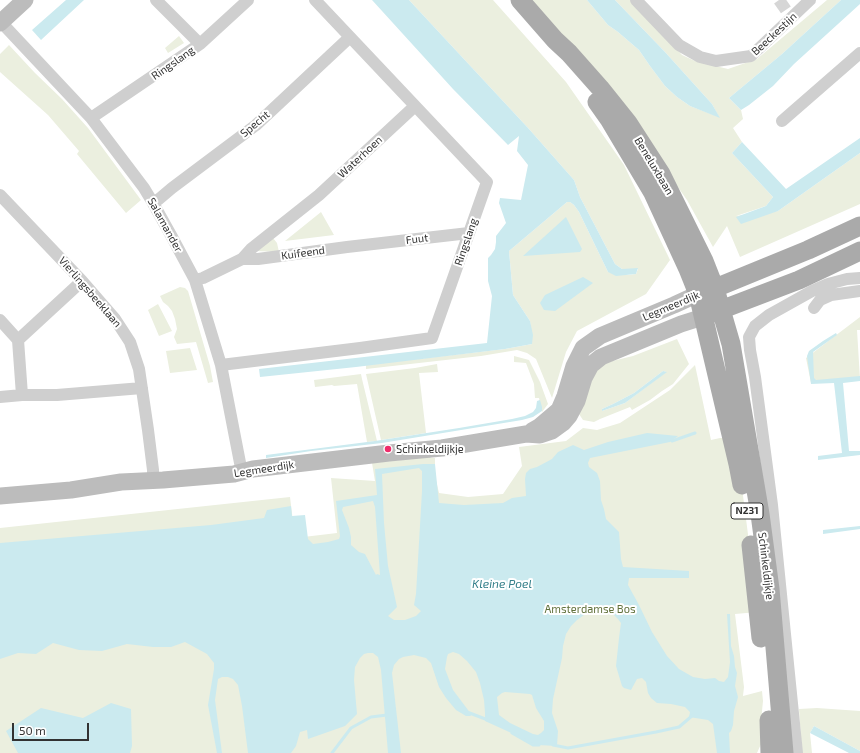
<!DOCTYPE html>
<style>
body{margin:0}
#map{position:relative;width:860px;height:753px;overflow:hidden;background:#fff;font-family:"Exo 2",sans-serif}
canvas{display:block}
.scale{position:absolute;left:12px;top:723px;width:77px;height:18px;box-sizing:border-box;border:2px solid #323232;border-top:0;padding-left:5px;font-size:12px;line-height:14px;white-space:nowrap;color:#323232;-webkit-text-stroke:3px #fff;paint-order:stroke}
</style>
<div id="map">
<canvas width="860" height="753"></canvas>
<div class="scale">50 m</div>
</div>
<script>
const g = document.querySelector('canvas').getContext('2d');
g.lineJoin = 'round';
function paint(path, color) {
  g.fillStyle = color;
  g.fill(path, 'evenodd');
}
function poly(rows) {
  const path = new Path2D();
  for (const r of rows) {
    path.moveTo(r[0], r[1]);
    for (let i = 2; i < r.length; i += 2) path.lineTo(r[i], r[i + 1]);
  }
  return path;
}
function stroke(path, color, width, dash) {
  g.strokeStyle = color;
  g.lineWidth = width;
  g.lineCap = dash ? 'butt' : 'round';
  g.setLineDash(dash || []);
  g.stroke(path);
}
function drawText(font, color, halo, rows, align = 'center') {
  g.font = font + ' "Exo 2",sans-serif';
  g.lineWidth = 4;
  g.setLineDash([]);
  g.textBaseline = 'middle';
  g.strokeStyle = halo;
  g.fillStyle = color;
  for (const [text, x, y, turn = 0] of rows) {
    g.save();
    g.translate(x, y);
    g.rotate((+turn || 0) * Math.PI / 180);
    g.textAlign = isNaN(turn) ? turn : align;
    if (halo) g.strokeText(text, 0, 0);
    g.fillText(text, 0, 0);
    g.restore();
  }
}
paint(poly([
 [409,0,493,0,566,82,624,165,670,260,646,294,577,331,566,352,552,398,536,359,527,353,517,350,481,356,366,369,366,365,505,349,532,344,530,321,513,295,509,251,567,202,570,202,574,205,579,212,608,272,627,275,636,274,638,269,622,269,615,264,580,197,574,180,529,129],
 [527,0,587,0,608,25,618,32,639,50,650,66,665,86,677,97,690,106,719,117,712,104,665,52,615,0,633,0,682,55,695,61,728,69,757,59,827,0,841,0,782,54,729,98,741,110,743,119,733,128,742,142,732,153,773,197,766,206,736,216,778,211,860,153,860,204,740,257,727,226,713,247,687,200,613,95],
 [179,36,184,43,168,53,165,48],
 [9,45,35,73,62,99,88,128,141,200,126,213,77,154,79,151,48,115,0,72,0,54],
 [321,212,334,235,285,241],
 [273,238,277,243,279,252,256,251],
 [180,287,185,288,188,291,210,366,213,382,208,383,196,342,177,344,174,337,177,329,175,319,172,311,168,306,163,302,160,296],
 [158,304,172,331,159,336,148,310],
 [860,317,860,330,857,330,860,379,811,383,806,358],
 [677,339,689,364,673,384,662,391,650,400,632,410,630,407,600,419,594,422,583,420,577,411,589,377,604,363,633,356],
 [663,371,666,372,625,403,602,411,602,409,613,404,634,393],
 [190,348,197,370,170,373,166,351],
 [514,356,529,360,540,382,548,404,542,412,539,398,535,398,534,384,526,363,514,362],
 [437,364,438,372,419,373,426,433,381,440,366,374,415,368],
 [695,365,711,440,720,438,728,438,737,449,758,612,735,614,744,687,743,696,762,691,763,701,761,721,761,744,757,753,0,753,0,528,290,497,295,538,337,533,331,478,375,481,372,463,430,457,431,458,435,458,435,464,432,464,439,493,468,497,503,494,522,466,519,447,566,441,583,428,597,430,620,423,670,390],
 [361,374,362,379,377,441,367,442,357,384,334,386,332,385,315,387,314,380],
 [817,708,860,711,860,751,814,726,810,733,812,753,802,753,799,709]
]), '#ebefdf');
paint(poly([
 [66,0,84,0,41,40,32,30],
 [372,0,409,0,529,129,574,180,580,197,615,264,622,269,638,268,636,274,616,276,608,272,579,212,574,205,570,202,567,202,509,251,513,295,530,321,533,335,532,344,505,349,356,367,260,377,259,369,487,343,492,296,488,281,488,258,491,255,495,249,496,242,496,236,506,223,499,203,500,198,521,200,528,165,517,151,519,136,508,145,453,89],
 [587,0,615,0,665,52,712,104,720,118,690,106,677,97,665,86,650,66,639,50,618,32,608,25],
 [841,0,860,0,860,4,794,64,773,86,749,105,741,110,729,98,782,54],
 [860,138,860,153,778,211,741,224,736,217,766,206,773,197,732,153,742,142,786,189],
 [566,217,582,249,580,252,523,256],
 [583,277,593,283,555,311,544,310,540,303,545,295],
 [836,333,837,335,813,352,814,378,816,380,860,376,860,381,843,383,849,451,860,451,860,455,818,460,818,456,842,453,834,383,811,384,807,356,809,351,823,341],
 [663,371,667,372,625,403,602,411,602,409,613,404,634,393],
 [540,400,542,407,542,411,533,417,522,420,382,443,311,451,266,458,266,455,375,441,459,428,512,419,525,416,533,412,536,408,537,401],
 [647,433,678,436,670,442,590,458,588,463,589,467,597,473,600,481,601,500,604,509,606,519,619,532,621,559,623,567,689,571,689,578,629,578,628,585,639,605,652,632,667,656,679,669,693,677,705,679,715,678,719,681,724,682,728,677,730,662,727,614,730,614,731,646,734,656,735,667,737,673,735,686,738,697,734,711,733,725,731,731,729,733,730,753,717,753,713,724,708,720,689,717,690,712,685,707,671,704,657,703,651,698,648,693,646,682,642,678,637,679,631,690,624,688,622,686,616,666,619,638,621,623,618,619,612,613,593,612,584,615,577,620,571,626,566,634,563,646,562,658,553,699,552,713,558,731,557,746,538,745,530,743,518,736,485,721,485,713,484,700,480,683,476,672,467,661,459,654,453,652,448,654,447,657,445,669,453,690,468,710,471,716,466,716,456,710,446,698,439,687,431,663,426,658,414,655,403,657,399,659,394,665,392,673,401,753,388,753,381,670,378,657,373,653,368,653,364,654,360,658,355,667,354,680,357,714,345,726,308,739,307,730,300,732,296,746,291,753,248,753,242,706,238,685,233,679,228,677,222,677,218,679,215,700,222,753,217,753,208,705,214,669,214,663,207,654,185,642,171,647,153,647,127,644,102,651,79,650,53,643,36,654,18,653,0,659,0,543,211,525,264,518,267,510,291,506,292,516,305,515,308,539,313,544,328,542,339,539,340,536,336,501,377,495,375,469,423,464,435,464,439,503,464,505,503,503,512,498,526,496,525,479,526,473,530,469,537,467,552,459,558,452,573,445,584,450,608,442],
 [419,468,422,471,422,491,416,594,414,605,421,611,416,616,405,620,394,620,388,616,397,607,388,566,384,523,382,474],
 [373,501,375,507,380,575,377,574,376,575,365,554,359,552,351,545,351,537,349,528,342,510,343,507],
 [505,692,530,694,532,695,536,708,544,721,544,730,541,733,538,735,533,734,510,723,499,715,497,697,502,693],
 [860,526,860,529,823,534,823,530],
 [111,703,131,709,132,746,130,753,18,753,6,731,41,708,83,718],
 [814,726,860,751,860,753,849,753,810,733]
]), '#cbeaef');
stroke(poly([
 [672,441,695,433],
 [467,712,488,720],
 [512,733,533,745,539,745],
 [553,745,568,748,656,732,679,727,693,715],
 [332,753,351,728,371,717,387,715]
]), '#cbeaef', 3);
stroke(poly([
 [779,0,786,10]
]), '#d6d6d6', 12, [12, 6]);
stroke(poly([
 [156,0,200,44],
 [636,0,679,45,700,57,716,61,751,56,810,0],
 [1,22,91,118,144,188,153,203,172,237,195,280,221,365,242,473],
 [91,118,200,44,248,0],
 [782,121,860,53],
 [0,195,82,281,115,319,130,342,139,369,148,430,153,470,153,480],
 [153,203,159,199,172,188,256,125,350,37],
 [242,259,258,259,347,247,469,233],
 [195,280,203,278,242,259,251,249,319,195,415,106],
 [814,308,820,300,831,295,860,291],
 [0,320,18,340],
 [221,365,360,348,432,338,469,233,487,182,315,0],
 [22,395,18,340,82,281],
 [0,397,22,395,57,395,142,388],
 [797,753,772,505,755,377,750,350,749,337,755,326,769,315,812,291,828,284,847,279,860,278]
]), '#cfcfcf', 12);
stroke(poly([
 [0,23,25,0],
 [532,431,539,427,559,410,565,396,574,366,583,348,600,336,674,305,698,294],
 [0,496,71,490,121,482,163,480,234,474,253,469,389,453,442,448,526,434,540,435,552,431,563,423,569,416,577,401,584,378,591,365,601,357,681,324,703,317]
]), '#bcbcbc', 17);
stroke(poly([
 [520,0,555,40,569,53,600,88,628,123,661,174,704,261,715,289,731,344,760,514,770,589,784,753],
 [597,102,609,119,653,193,688,269,698,294,738,464,742,485],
 [703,293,808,250,860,226],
 [710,314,799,280,860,251],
 [751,545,761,638],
 [769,720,770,753]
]), '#aaa', 19);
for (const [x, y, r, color] of [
 [388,449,4,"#ef2d6b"]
]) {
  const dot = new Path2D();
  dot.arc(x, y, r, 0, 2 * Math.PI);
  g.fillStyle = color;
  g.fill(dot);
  stroke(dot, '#fff', 1.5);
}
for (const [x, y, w] of [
 [747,511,32]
]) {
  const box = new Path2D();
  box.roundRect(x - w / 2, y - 8, w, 16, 3);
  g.fillStyle = '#fff';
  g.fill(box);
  stroke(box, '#323232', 1);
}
drawText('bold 10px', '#323232', null, [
 ["N231",747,511]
]);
drawText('11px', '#323232', '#fff', [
 ["Beeckestijn",774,34,-43],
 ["Ringslang",173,63,-35],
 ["Specht",255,124,-40],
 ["Waterhoen",360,157,-43],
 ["Beneluxbaan",654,166,59],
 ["Salamander",165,225,61],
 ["Fuut",417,239,-7],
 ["Ringslang",466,242,-71],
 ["Kuifeend",303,253,-8],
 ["Vierlingsbeeklaan",90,292,49],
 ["Legmeerdijk",671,306,-23],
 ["Legmeerdijk",264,469,-9],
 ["Schinkeldijkje",766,566,83]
]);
drawText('11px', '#323232', '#fff', [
 ["Schinkeldijkje",396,449]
], 'left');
drawText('11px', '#61713b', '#fff', [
 ["Amsterdamse Bos",590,609]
]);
drawText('italic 12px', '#36808b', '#fff', [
 ["Kleine Poel",502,584]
]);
</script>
